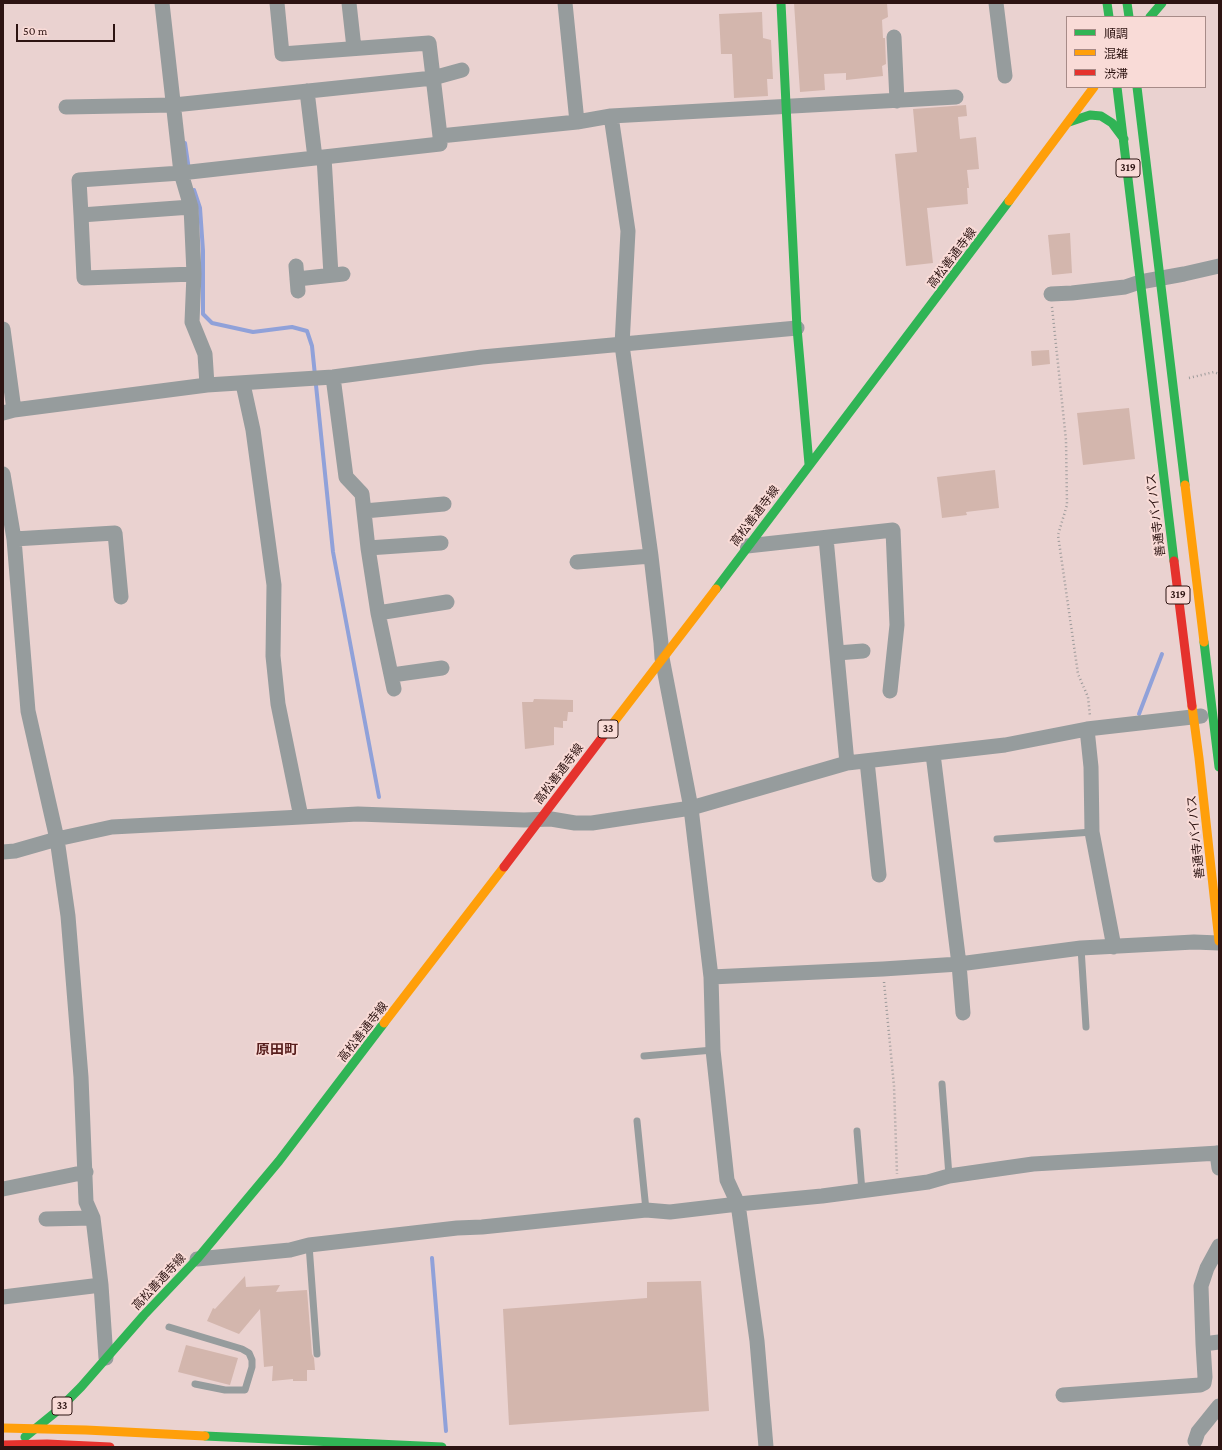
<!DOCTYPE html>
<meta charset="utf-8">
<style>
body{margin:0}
#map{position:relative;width:1222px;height:1450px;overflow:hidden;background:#ead2d0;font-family:"Crimson Pro","Noto Sans JP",serif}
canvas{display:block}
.frame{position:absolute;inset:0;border:4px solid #2d1412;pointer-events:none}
.legend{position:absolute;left:1066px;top:16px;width:140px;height:72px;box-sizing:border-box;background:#f9dbd7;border:1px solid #a78b88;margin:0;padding:5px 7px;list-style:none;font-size:12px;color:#2d1412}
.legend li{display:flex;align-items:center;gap:8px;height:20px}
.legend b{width:20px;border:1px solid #a78b88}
.scale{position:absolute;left:16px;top:24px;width:99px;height:18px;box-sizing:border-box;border:2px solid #2d1412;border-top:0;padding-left:5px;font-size:12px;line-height:14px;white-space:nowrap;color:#2d1412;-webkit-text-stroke:3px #f9dbd7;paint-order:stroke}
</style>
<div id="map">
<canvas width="1222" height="1450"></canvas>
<div class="frame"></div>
<ul class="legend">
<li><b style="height:5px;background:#30b455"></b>順調</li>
<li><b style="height:5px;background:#ff9f0a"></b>混雑</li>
<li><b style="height:5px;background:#e5322d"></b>渋滞</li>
</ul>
<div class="scale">50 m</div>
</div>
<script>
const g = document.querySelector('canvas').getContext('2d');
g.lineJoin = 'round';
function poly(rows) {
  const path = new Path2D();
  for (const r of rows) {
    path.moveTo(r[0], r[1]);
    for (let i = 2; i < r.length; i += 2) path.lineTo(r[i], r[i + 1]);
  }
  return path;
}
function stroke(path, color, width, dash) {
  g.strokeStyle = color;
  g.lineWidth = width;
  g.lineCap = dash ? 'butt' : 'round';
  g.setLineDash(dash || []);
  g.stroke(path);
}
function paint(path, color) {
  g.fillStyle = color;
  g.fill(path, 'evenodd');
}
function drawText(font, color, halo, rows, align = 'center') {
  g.font = font + ' "Crimson Pro","Noto Sans JP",serif';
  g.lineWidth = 4;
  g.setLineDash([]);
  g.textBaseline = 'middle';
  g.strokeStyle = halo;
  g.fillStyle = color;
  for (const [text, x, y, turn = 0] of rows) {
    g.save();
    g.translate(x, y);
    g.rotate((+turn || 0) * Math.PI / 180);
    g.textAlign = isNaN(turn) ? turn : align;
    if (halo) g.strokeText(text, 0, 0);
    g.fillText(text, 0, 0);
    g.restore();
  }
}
stroke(poly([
 [185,143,189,170],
 [194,190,200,208,203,251,203,314,212,323,253,332,292,327,307,331,312,346,333,552,379,797],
 [1139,714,1162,654],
 [432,1258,446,1431]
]), '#90a1d9', 4);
paint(poly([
 [794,3,887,3,888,17,882,20,883,38,885,38,886,64,882,66,883,76,846,80,846,73,824,74,825,90,800,92],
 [762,12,763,38,771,40,773,79,767,79,768,96,734,98,732,54,721,54,719,14],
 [966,105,967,116,958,117,960,139,976,137,979,169,967,170,969,188,967,188,968,204,927,208,933,263,906,266,895,154,917,152,913,109],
 [1070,233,1072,273,1052,275,1048,235],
 [1049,350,1050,364,1032,366,1031,351],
 [1129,408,1135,459,1083,465,1077,413],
 [995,470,999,508,966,512,967,515,942,518,937,477],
 [534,699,573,700,573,712,568,712,567,721,563,721,563,728,554,727,554,745,525,749,522,702,533,702],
 [245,1276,246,1287,280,1285,276,1292,307,1290,312,1354,314,1358,315,1370,307,1370,307,1381,293,1381,293,1379,272,1381,273,1366,264,1367,260,1309,239,1334,207,1321,213,1308,215,1309],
 [701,1281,709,1411,509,1425,503,1309,647,1298,647,1282],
 [186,1345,238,1358,230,1385,178,1372]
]), '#d3b6ad');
stroke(poly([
 [1052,307,1066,440,1067,505,1058,535,1078,674,1088,697,1090,716],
 [1189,378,1214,372,1219,374],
 [884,982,894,1086,897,1174]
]), '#9c9a9a', 2.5, [1, 3]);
stroke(poly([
 [997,839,1092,832],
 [1081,948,1086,1027],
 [644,1056,713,1050],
 [942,1084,949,1176],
 [637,1121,646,1210],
 [857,1131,862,1191],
 [309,1245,317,1354],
 [169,1327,242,1349,249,1353,252,1360,252,1367,245,1390,225,1390,195,1384]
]), '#969c9d', 7);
stroke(poly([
 [162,3,181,173,79,180,81,215,191,207],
 [277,3,282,54,429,43,440,136],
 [349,3,354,48],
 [565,3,577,122],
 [996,3,1005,76],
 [894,37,897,101],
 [307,91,315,158],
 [66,107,174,105,433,78,462,70],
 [611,116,628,231,622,345,651,556,661,643,662,658,691,808,711,977,713,1050,727,1180,738,1204,757,1341,766,1447],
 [324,157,331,275],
 [81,215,84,278,194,274],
 [296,266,298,291],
 [297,279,343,274],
 [1051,294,1072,293,1125,287,1140,282,1184,274,1219,266],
 [3,329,14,410],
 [333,377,346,477,362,494,368,548,378,613,394,689],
 [243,384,253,430,274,585,273,656,278,704,301,817],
 [207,385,205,354,192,322,194,274,191,207,181,173,440,144,440,136,577,122,611,116,956,97],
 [3,413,14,410,207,385,333,377,482,357,797,328],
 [3,474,14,539,28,711,57,839,68,916,81,1077,86,1202,93,1218,101,1285,106,1358],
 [364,511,444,504],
 [826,538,847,763],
 [14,539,115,533,121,597],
 [747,546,893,530,897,625,890,691],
 [368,548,441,543],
 [577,562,651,556],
 [378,613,447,602],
 [837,653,863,651],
 [392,675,442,668],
 [1087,729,1091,767,1092,832,1114,947],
 [933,754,959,964,963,1013],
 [867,761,879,875],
 [3,852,15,851,57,839,112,827,358,814,524,820,551,819,575,823,592,823,691,808,847,763,1005,745,1087,729,1201,716],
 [711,977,883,969,959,964,1081,948,1194,942,1219,943],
 [1217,1153,1219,1168],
 [3,1189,86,1172],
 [46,1219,93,1218],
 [1219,1246,1207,1268,1201,1286,1203,1344,1219,1342],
 [197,1259,290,1250,309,1245,457,1228,482,1227,646,1210,670,1212,738,1204,822,1196,928,1182,949,1176,1033,1164,1219,1153],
 [3,1297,101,1285],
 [1063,1395,1200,1385,1204,1383,1205,1377,1203,1344],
 [1195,1441,1198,1432,1219,1406]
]), '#969c9d', 15);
stroke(poly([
 [781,3,797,328,809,464],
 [1107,3,1109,17],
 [1127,3,1129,17],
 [1150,17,1162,3],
 [1117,87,1174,561],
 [1137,87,1185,485],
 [1069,122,1090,115,1101,116,1112,123,1124,139],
 [716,589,1009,201],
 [1204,642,1219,767],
 [205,1436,442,1447],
 [25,1437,57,1411,81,1387,144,1315,197,1259,279,1161,384,1023]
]), '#30b455', 9);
stroke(poly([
 [1009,201,1094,87],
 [1185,485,1204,642],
 [1192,706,1199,758,1219,941],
 [604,735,716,589],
 [384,1023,504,867],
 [3,1428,86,1430,205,1436]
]), '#ff9f0a', 9);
stroke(poly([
 [1174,561,1192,706],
 [504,867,604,735]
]), '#e5322d', 9);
stroke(poly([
 [3,1445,47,1444,110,1447]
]), '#e5322d', 9);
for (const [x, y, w] of [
 [1128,168,24],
 [1178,595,24],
 [608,729,20],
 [62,1406,20]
]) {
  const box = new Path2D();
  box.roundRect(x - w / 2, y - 9, w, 18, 3);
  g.fillStyle = '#f9dbd7';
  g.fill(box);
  stroke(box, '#2d1412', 1);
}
drawText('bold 11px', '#2d1412', null, [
 ["319",1128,168],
 ["319",1178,595],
 ["33",608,729],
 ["33",62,1406]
]);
drawText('12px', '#2d1412', '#f9dbd7', [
 ["高松善通寺線",952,258,-53],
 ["善通寺バイパス",1156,515,-97],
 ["高松善通寺線",755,516,-53],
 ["高松善通寺線",559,774,-53],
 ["善通寺バイパス",1196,837,-96],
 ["高松善通寺線",363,1032,-52],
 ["高松善通寺線",159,1282,-47]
]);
drawText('bold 14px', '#571e1c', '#f9dbd7', [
 ["原田町",277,1050]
]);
</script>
